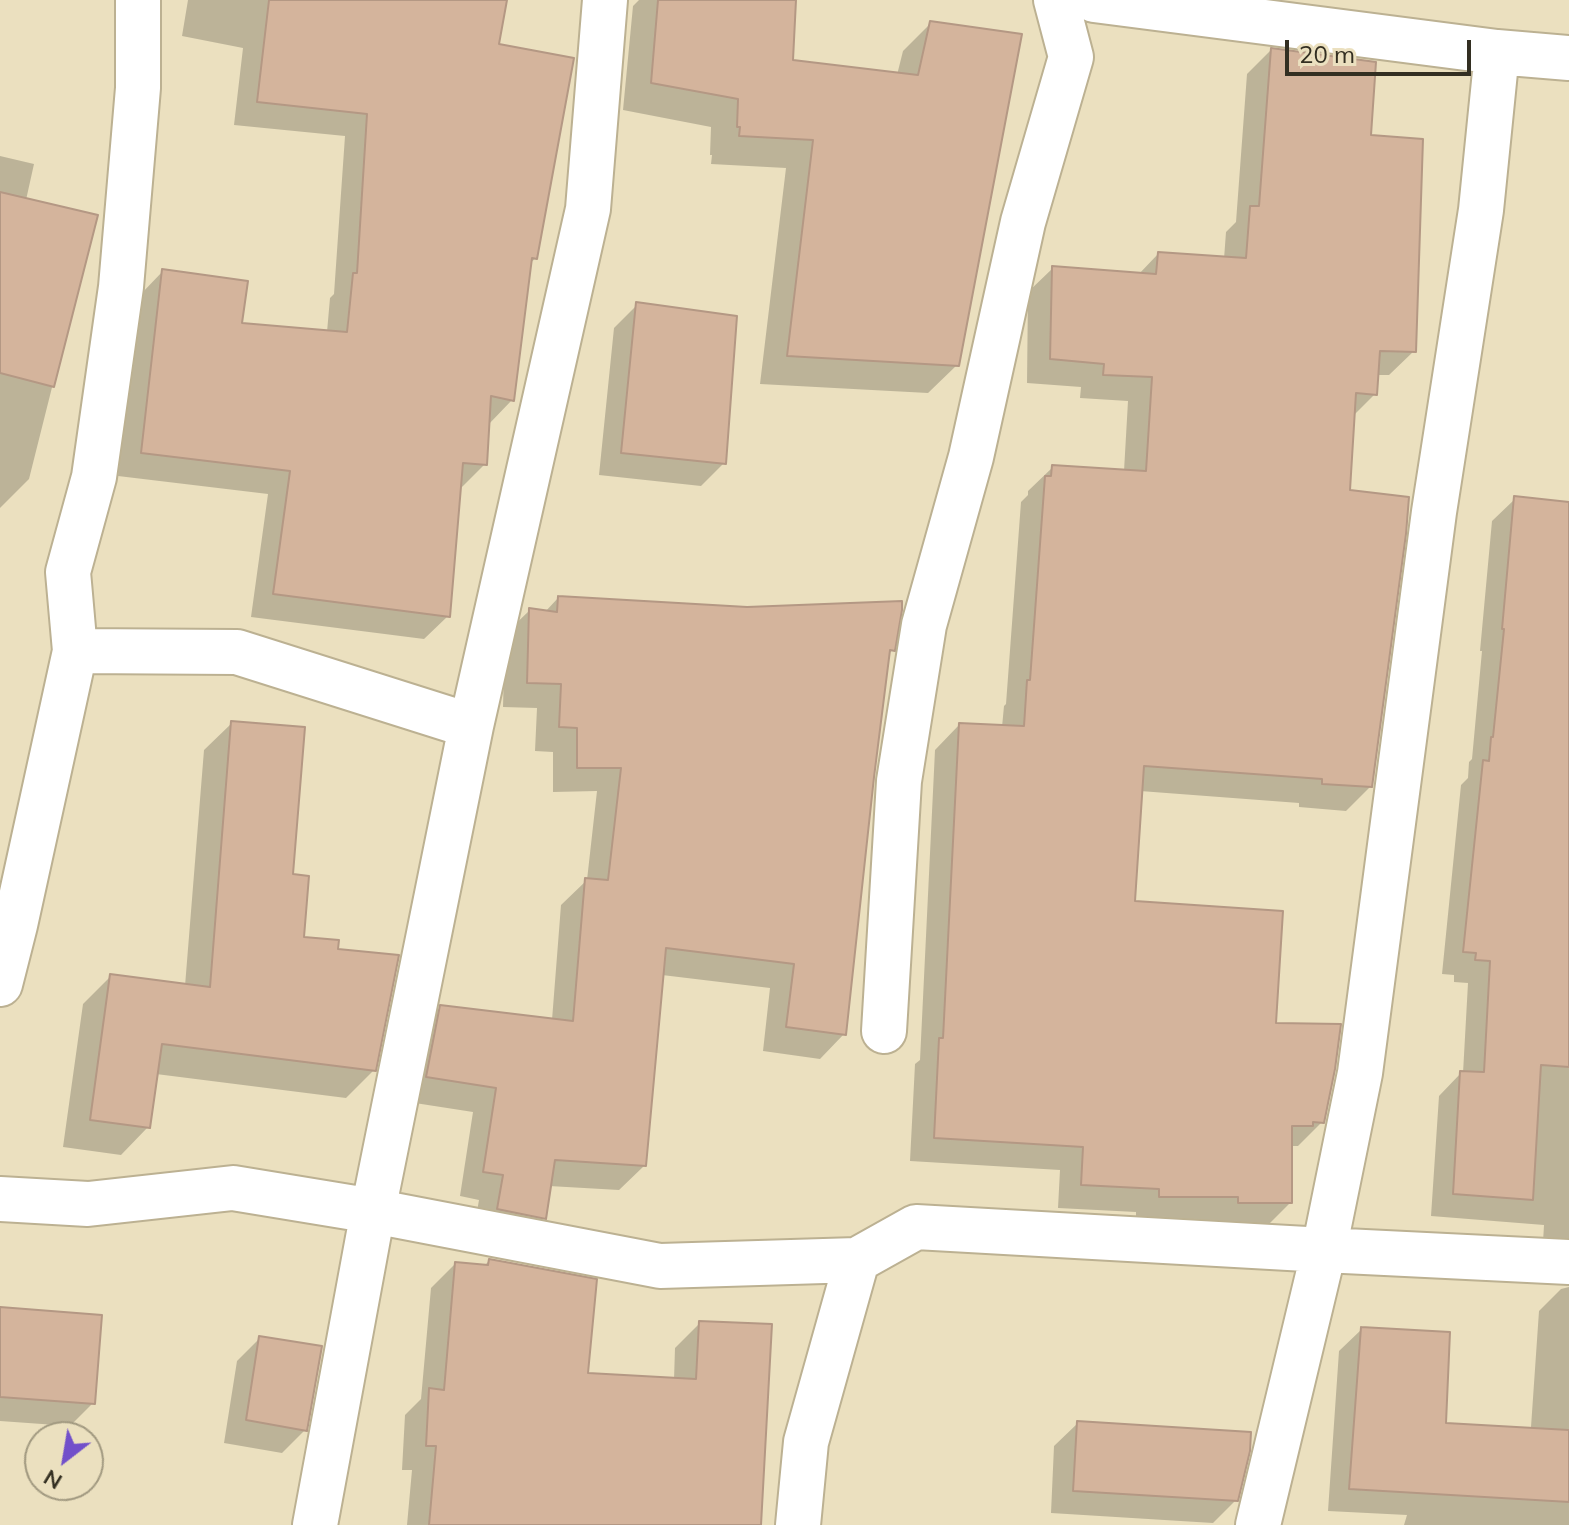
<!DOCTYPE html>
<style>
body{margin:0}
#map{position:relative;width:1569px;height:1525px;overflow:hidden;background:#ebe0bf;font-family:Mulish,sans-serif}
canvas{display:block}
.north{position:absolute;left:24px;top:1421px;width:80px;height:80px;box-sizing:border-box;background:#ebe0bf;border:2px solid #a19980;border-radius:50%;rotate:211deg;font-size:22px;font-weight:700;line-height:32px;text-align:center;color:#332f22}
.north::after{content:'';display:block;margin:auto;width:28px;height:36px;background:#7250ca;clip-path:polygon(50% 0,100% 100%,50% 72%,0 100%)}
.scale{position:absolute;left:1285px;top:40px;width:186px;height:36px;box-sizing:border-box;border:4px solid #332f22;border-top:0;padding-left:10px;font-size:24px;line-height:28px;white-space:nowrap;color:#332f22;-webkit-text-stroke:6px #ebe0bf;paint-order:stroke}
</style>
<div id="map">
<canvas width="1569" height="1525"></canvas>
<div class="north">N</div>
<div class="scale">20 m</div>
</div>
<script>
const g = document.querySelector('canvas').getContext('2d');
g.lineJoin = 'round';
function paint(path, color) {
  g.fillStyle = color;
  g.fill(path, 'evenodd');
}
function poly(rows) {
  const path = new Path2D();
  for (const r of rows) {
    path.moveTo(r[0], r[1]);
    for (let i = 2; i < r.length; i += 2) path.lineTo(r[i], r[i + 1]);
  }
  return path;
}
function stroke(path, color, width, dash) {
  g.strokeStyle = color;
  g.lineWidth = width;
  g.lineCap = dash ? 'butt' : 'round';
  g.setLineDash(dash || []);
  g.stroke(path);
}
paint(poly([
 [188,0,505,0,496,46,536,258,529,264,512,400,488,425,485,464,462,487,459,487,448,616,424,639,251,617,268,494,118,476,140,295,163,271,240,324,327,332,330,298,334,294,345,136,234,125,243,48,182,36],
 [639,0,794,0,791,62,897,75,903,51,931,23,957,365,928,393,760,384,786,168,711,164,712,155,710,155,711,127,623,110,633,6],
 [1271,50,1368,136,1414,351,1389,375,1376,375,1375,394,1353,416,1348,492,1371,786,1346,811,1299,807,1299,803,1140,791,1133,903,1274,1025,1322,1122,1298,1146,1290,1146,1290,1203,1266,1227,1214,1227,1214,1221,1136,1220,1136,1212,1058,1208,1060,1170,910,1161,915,1064,920,1060,935,750,959,725,1002,727,1004,706,1006,704,1021,502,1028,495,1028,491,1053,467,1124,471,1128,401,1080,398,1081,387,1027,383,1028,292,1053,268,1138,275,1158,254,1224,259,1226,232,1236,222,1247,74],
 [0,156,34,164,26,200,95,216,29,479,0,508],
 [637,305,724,463,701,486,599,475,614,328],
 [1515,499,1569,504,1569,1274,1542,1259,1544,1225,1431,1216,1439,1096,1461,1073,1463,1073,1468,983,1454,982,1454,975,1442,974,1461,785,1468,778,1469,762,1472,759,1482,651,1480,651,1492,521],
 [558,598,893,650,888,654,844,1034,820,1059,763,1051,770,988,662,975,644,1166,619,1190,549,1186,544,1218,519,1242,473,1234,479,1200,460,1196,473,1112,402,1101,416,1031,441,1007,552,1020,561,905,587,880,597,791,553,792,553,752,535,751,537,708,503,707,505,634,530,610,545,612],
 [232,723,291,876,302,939,336,951,374,1070,346,1098,156,1074,148,1127,121,1155,63,1147,83,1004,111,976,185,986,204,750],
 [489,1261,585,1375,674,1380,675,1348,700,1323,759,1525,407,1525,412,1470,402,1470,405,1415,421,1399,431,1288,455,1264,484,1266],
 [1569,1287,1569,1525,1404,1525,1407,1515,1328,1511,1339,1351,1362,1329,1444,1424,1529,1430,1531,1427,1539,1311,1561,1289],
 [0,1309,93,1403,70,1426,0,1421],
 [260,1338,305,1430,282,1453,224,1443,237,1361],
 [1078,1423,1236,1500,1213,1523,1051,1513,1054,1446]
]), '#0003');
const building = poly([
 [269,0,507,0,499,44,574,58,537,259,532,258,514,401,491,396,487,465,463,463,450,617,273,594,290,471,141,453,162,269,248,281,242,323,347,332,353,273,357,273,367,114,257,102,269,0],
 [658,0,796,0,793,60,918,75,930,21,1022,34,959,366,787,356,813,140,739,136,740,127,737,127,738,99,651,83,658,0],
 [1271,48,1376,62,1371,135,1423,139,1416,352,1380,351,1377,395,1356,393,1350,490,1409,497,1406,534,1372,787,1322,784,1322,779,1144,766,1135,901,1283,911,1276,1023,1341,1024,1335,1069,1324,1123,1313,1122,1313,1126,1292,1126,1292,1203,1238,1203,1238,1197,1159,1197,1159,1189,1081,1185,1083,1147,934,1138,939,1038,943,1038,959,723,1024,726,1027,680,1030,680,1045,476,1051,476,1052,465,1146,471,1152,377,1103,375,1104,364,1050,359,1052,266,1156,274,1158,252,1246,258,1250,206,1259,206,1271,48],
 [0,192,98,215,54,387,0,373,0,192],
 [636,302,737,316,726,464,621,453,636,302],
 [1514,496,1569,502,1569,1067,1541,1065,1533,1200,1453,1194,1460,1071,1484,1072,1490,961,1475,960,1476,953,1463,952,1483,760,1489,761,1491,737,1493,737,1504,629,1502,629,1514,496],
 [558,596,747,607,902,601,902,610,895,651,890,650,874,777,846,1035,786,1027,794,964,666,948,646,1166,555,1160,546,1219,497,1209,503,1175,483,1172,496,1088,426,1077,440,1005,573,1021,585,878,608,880,621,768,577,768,577,728,559,727,561,684,527,683,529,608,557,612,558,596],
 [231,721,305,727,293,874,309,876,304,937,339,940,338,949,399,955,376,1071,162,1044,150,1128,90,1120,110,974,210,987,231,721],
 [489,1259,597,1279,588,1373,696,1379,699,1321,772,1324,761,1525,429,1525,436,1446,426,1446,429,1388,444,1390,455,1262,488,1265,489,1259],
 [0,1307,102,1315,95,1404,0,1397,0,1307],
 [1361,1327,1450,1332,1446,1423,1569,1430,1569,1502,1349,1489,1361,1327],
 [259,1336,322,1346,307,1431,246,1420,259,1336],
 [1077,1421,1251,1432,1250,1451,1238,1501,1073,1491,1077,1421]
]);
paint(building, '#d4b49c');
stroke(building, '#b49884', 2);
const minor = poly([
 [1094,0,1497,52],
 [75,651,237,652,471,726],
 [0,984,15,925,75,651,68,572,94,477,121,287,138,88,138,0],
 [884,1031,899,781,924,625,971,457,1023,222,1071,57,1056,0],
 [0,1199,88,1204,233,1188,373,1211,660,1266,857,1260,916,1227,1324,1250,1569,1262],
 [315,1525,373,1211,471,726,588,209,605,0],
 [798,1525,806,1442,857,1260],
 [1258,1525,1324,1250,1360,1073,1434,512,1481,210,1497,52,1569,58]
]);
stroke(minor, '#bcb192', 48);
stroke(minor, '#fff', 44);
</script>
